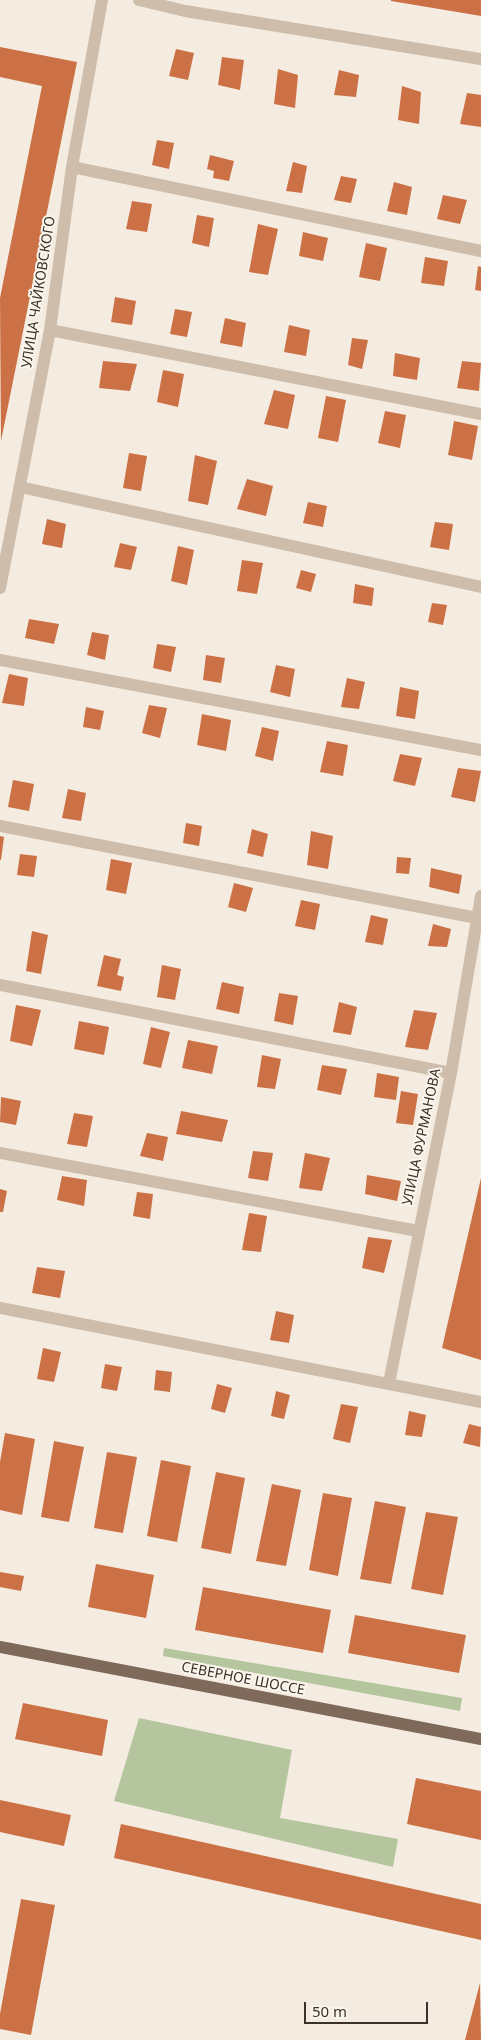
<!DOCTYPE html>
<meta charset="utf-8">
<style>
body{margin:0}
#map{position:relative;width:481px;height:2040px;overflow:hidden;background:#f4ece0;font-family:"Noto Sans",sans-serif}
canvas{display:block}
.scale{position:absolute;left:304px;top:2002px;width:124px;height:22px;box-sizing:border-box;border:2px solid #3b312a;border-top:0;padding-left:6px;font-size:15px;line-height:18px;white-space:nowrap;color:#3b312a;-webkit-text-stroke:4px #fbf6ed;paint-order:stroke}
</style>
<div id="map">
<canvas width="481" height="2040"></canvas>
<div class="scale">50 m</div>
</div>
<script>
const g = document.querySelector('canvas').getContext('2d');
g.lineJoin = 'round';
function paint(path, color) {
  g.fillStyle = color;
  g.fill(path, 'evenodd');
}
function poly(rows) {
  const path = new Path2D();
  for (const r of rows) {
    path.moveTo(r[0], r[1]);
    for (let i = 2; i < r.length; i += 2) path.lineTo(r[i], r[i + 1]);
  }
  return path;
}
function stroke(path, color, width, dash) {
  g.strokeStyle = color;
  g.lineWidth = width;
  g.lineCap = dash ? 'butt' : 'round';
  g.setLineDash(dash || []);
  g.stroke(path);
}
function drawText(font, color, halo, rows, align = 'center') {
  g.font = font + ' "Noto Sans",sans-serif';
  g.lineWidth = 4;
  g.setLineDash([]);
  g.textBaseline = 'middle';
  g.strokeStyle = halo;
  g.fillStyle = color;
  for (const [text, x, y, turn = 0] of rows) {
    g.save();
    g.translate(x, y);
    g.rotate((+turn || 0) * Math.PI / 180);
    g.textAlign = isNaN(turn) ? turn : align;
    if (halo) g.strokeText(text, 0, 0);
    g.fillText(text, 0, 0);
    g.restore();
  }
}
paint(poly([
 [164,1648,462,1698,460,1711,163,1656],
 [139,1718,292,1750,280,1818,398,1839,393,1867,114,1801]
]), '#b5c59e');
paint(poly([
 [391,0,481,0,481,16,391,1],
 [0,47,77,62,1,441,0,298,42,86,0,77],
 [176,49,194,53,188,80,169,76],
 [222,57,244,60,240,90,218,85],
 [278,69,298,75,295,108,274,104],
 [339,70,359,75,356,97,334,95],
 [402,86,421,92,419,124,398,120],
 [467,93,481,95,481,127,460,124],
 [157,140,174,143,169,169,152,165],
 [210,155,234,161,229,181,213,178,214,171,207,169],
 [293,162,307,166,302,193,286,191],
 [341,176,357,179,351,203,334,200],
 [394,182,412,187,407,215,387,211],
 [443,195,467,200,460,224,437,219],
 [132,201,152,204,147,232,126,229],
 [197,215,214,218,209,247,192,243],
 [258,224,278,229,268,275,249,272],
 [303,232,328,238,323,261,299,256],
 [366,243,387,248,380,281,359,277],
 [425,257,448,261,444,286,421,283],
 [478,266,481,267,481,291,475,290],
 [115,297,136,301,132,325,111,322],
 [175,309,192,312,187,337,170,334],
 [225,318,246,323,242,347,220,343],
 [289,325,310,330,306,356,284,352],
 [352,338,368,340,362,369,348,365],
 [395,353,420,358,417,380,393,376],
 [103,361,137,364,130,391,99,388],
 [462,361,481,363,479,391,457,388],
 [163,370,184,374,178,407,157,402],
 [274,390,295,395,288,429,264,424],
 [326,396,346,400,338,442,318,438],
 [385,411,406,415,400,448,378,443],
 [454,421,478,426,472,460,448,455],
 [129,453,147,456,141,491,123,488],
 [195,455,217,461,208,505,188,501],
 [247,479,273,486,266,516,237,509],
 [308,502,327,506,323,527,303,523],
 [47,519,66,524,62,548,42,544],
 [435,522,453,524,449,550,430,547],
 [120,543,137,547,131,570,114,567],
 [178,546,194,550,187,585,171,581],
 [242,560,263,563,257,594,237,591],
 [301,570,316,574,311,592,296,588],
 [355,584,374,588,372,606,353,603],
 [432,603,447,605,443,625,428,622],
 [29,619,59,624,54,644,25,638],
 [92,632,109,635,105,660,87,655],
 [157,644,176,647,171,672,153,668],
 [206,655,225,658,221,683,203,680],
 [276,665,295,669,290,697,270,692],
 [9,674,28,678,24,706,2,703],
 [347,678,365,682,359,709,341,707],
 [400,687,419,691,415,719,396,716],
 [149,705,167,708,160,738,142,733],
 [86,707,104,711,100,730,83,727],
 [202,714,231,720,226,751,197,745],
 [262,727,279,731,273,761,255,756],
 [327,741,348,745,343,776,320,772],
 [400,754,422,758,415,786,393,781],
 [458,768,481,771,475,802,451,797],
 [13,780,34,784,29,811,8,807],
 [68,789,86,793,81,821,62,818],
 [186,823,202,826,199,846,183,843],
 [252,829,268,834,263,857,247,853],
 [311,831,333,836,328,869,307,865],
 [0,836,4,837,1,860,0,860],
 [20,854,37,856,34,877,17,875],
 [397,857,411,858,409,874,396,873],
 [111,859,132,863,126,894,106,890],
 [431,868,462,875,459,894,429,887],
 [234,883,253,888,246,912,228,907],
 [301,900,320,904,315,930,295,926],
 [371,915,388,919,383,945,365,942],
 [433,924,451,929,447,947,428,946],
 [32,931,48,935,41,974,26,971],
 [104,955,121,959,117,975,124,977,121,991,97,986],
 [162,965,181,969,175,1000,157,997],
 [222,982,244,987,239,1014,216,1009],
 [279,993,298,996,293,1025,274,1021],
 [339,1002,357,1007,351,1035,333,1032],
 [16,1005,41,1010,32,1046,10,1041],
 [414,1010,437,1013,428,1050,405,1047],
 [79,1021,109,1027,104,1055,74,1049],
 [151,1027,170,1032,161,1068,143,1064],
 [188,1040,218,1046,212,1074,182,1068],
 [262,1055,281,1059,275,1089,257,1087],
 [322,1065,347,1069,341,1095,317,1090],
 [377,1073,399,1077,396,1100,374,1097],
 [401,1091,418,1094,413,1125,396,1123],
 [1,1097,21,1101,16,1125,0,1122],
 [181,1111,228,1120,222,1142,176,1134],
 [74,1113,93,1116,87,1147,67,1144],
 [147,1133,168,1137,163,1161,140,1156],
 [253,1151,273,1153,268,1181,248,1178],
 [305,1153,330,1158,322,1191,299,1188],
 [367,1175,401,1181,397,1201,365,1194],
 [62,1176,87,1180,84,1206,57,1200],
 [481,1178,481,1360,442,1348],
 [0,1189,7,1191,3,1212,0,1212],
 [137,1192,153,1194,150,1219,133,1216],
 [249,1213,267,1216,261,1252,242,1250],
 [368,1237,392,1240,384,1273,362,1268],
 [37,1267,65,1271,60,1298,32,1293],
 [276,1311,294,1315,289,1343,270,1340],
 [43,1348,61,1352,54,1382,37,1379],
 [105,1364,122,1367,117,1391,101,1388],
 [156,1370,172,1372,170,1392,154,1390],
 [217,1384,232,1388,225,1413,211,1409],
 [276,1391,290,1395,284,1419,271,1416],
 [341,1404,358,1407,350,1443,333,1439],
 [409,1411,426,1415,422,1437,405,1435],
 [469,1424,481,1427,480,1447,463,1443],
 [5,1433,35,1439,22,1515,0,1510,0,1462],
 [54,1441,84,1447,69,1522,41,1517],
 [107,1452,137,1457,123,1533,94,1528],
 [161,1460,191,1466,177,1542,147,1536],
 [216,1472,245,1478,231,1554,201,1548],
 [272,1484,301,1490,286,1566,256,1561],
 [323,1493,352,1498,338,1576,309,1570],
 [375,1501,406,1507,391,1584,360,1579],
 [426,1512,458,1517,443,1595,411,1589],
 [96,1564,154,1575,146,1618,88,1607],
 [0,1572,24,1576,21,1591,0,1587],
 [203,1587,331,1610,323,1653,195,1630],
 [355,1615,466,1635,459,1673,348,1653],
 [23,1703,108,1720,102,1756,15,1739],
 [416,1778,481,1791,481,1840,407,1824],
 [0,1800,71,1815,64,1846,0,1832],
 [121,1824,481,1904,481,1940,114,1858],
 [21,1899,55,1905,31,2035,0,2029,0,2014],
 [480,1983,481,2040,465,2040]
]), '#cc7146');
stroke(poly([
 [72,167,481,251],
 [50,330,481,414],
 [20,487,481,587],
 [0,588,50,330,72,167,102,0],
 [0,660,481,750],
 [0,826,477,918],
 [0,985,451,1073],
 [0,1153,418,1231],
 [0,1308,481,1402],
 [389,1383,451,1073,481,896]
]), '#cebdaa', 12);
stroke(poly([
 [139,0,185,11,481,59]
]), '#cebdaa', 12);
stroke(poly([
 [0,1647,481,1739]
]), '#7e695a', 12);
drawText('14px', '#3b312a', '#fbf6ed', [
 ["УЛИЦА ЧАЙКОВСКОГО",39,292,-81],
 ["УЛИЦА ФУРМАНОВА",422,1137,-78],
 ["СЕВЕРНОЕ ШОССЕ",243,1679,11]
]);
</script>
